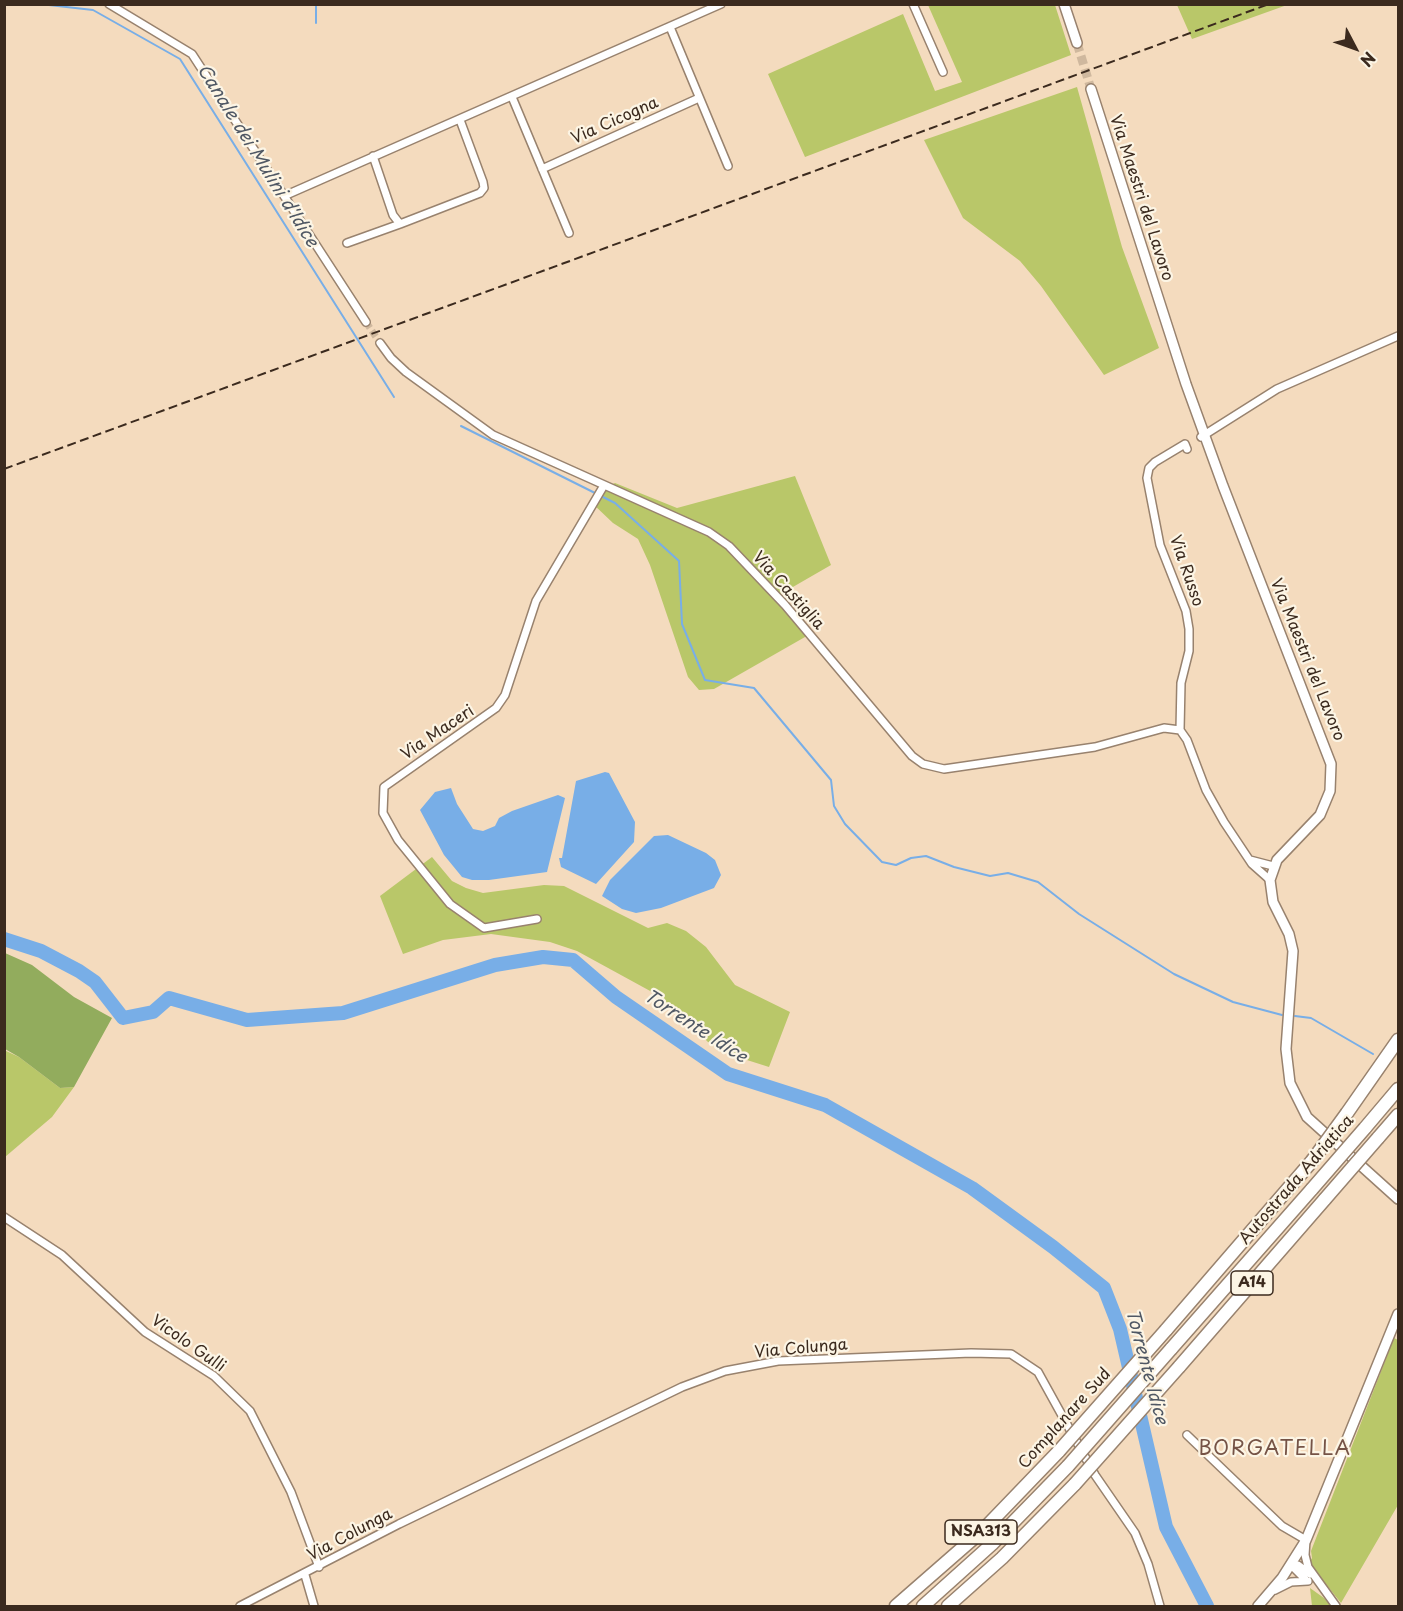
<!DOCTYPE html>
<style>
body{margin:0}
#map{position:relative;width:1403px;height:1611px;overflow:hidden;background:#f4dbbe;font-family:"Playpen Sans",sans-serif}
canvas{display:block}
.frame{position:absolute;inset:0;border:6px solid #3b2a1e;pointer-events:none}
.north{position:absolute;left:1325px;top:18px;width:60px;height:60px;-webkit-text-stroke:4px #fcf5e5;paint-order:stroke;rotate:131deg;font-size:16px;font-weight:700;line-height:24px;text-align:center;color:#3b2a1e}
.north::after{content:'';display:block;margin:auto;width:21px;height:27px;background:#3b2a1e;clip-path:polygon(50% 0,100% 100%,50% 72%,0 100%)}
</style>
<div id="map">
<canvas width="1403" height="1611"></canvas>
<div class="frame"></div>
<div class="north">N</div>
</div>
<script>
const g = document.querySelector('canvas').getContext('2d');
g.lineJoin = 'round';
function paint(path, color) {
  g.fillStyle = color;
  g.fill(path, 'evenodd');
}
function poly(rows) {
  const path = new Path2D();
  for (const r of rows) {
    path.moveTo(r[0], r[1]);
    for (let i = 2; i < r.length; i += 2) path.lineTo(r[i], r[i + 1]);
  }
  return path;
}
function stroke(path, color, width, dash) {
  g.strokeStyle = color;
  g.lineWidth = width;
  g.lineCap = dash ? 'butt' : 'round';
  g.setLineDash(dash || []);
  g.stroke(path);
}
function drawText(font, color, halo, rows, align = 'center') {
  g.font = font + ' "Playpen Sans",sans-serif';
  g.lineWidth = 4.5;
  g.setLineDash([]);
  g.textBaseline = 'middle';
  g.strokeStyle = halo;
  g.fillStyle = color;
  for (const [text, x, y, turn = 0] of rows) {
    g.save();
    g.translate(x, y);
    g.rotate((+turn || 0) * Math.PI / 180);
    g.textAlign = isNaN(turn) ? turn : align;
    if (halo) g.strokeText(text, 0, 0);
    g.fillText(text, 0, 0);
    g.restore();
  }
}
paint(poly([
 [928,5,1055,5,1071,55,805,157,768,74,903,14,935,91,962,82],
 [1177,5,1287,5,1192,39],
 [1077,87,1122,247,1159,348,1104,375,1041,286,1020,261,963,218,924,140],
 [795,476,831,565,779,595,812,633,714,689,699,690,688,677,650,565,638,539,613,523,593,504,600,490,615,483,677,508],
 [432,857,452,881,466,888,483,893,544,885,564,886,648,928,667,923,686,931,706,947,735,985,790,1012,769,1067,728,1054,708,1042,670,1005,652,992,577,951,550,942,491,934,443,940,403,954,380,896],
 [4,1050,19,1057,60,1088,74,1087,52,1117,5,1157],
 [1394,1338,1398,1340,1398,1505,1341,1603,1309,1563,1312,1558,1311,1551],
 [1310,1588,1324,1598,1331,1606,1312,1606]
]), '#b9c769');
paint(poly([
 [5,953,32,965,74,997,112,1018,74,1087,60,1088,19,1057,5,1049]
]), '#92ac5d');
paint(poly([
 [605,772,609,773,635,822,634,842,596,884,561,867,559,858,562,858,576,781],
 [451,788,457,804,473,829,483,831,495,826,499,818,512,811,558,795,565,798,547,872,489,880,472,880,462,877,444,855,420,810,435,792],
 [668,835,706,853,715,860,721,875,714,888,661,908,636,913,622,909,602,896,610,880,654,836]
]), '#78aee7');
stroke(poly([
 [40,4,93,10,180,59,394,397],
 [316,4,316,23],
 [461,426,615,503,679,561,682,624,705,680,754,688,831,780,834,806,845,824,882,862,896,865,911,858,926,856,954,867,990,876,1008,873,1038,882,1079,914,1174,974,1233,1002,1282,1015],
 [1295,1016,1311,1018,1373,1054]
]), '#78aee7', 2);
stroke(poly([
 [4,939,41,951,79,971,95,982,123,1018,153,1012,169,998,247,1020,343,1013,495,965,543,957,573,960,616,997,728,1074,825,1105,972,1188,1053,1247,1104,1288,1120,1329,1166,1527,1207,1606]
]), '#78aee7', 14);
stroke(poly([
 [366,322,380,343]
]), '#cfb89e', 7, [7, 3.5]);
stroke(poly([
 [1077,43,1091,89]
]), '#cfb89e', 9, [9, 4.5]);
const street = poly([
 [109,4,192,54,366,322],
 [913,4,943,72],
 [670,27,728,166],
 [512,97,569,233],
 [373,156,393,215,400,224,480,193,484,188,483,182,460,120],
 [542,169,699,98],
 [284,196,721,4],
 [347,243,400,224],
 [380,343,391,358,406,372,493,435,709,532,729,546,785,605,912,756,923,764,944,769,1095,747,1164,728,1180,730],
 [1201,437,1277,389,1398,336],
 [1187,449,1185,444,1155,462,1149,468,1147,478,1160,545,1186,611,1189,629,1189,651,1181,683,1180,730,1187,740,1206,790,1224,822,1252,864,1270,880],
 [1250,860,1273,866],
 [537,919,484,928,450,904,398,840,383,813,384,787,496,708,505,695,536,601,603,487],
 [4,1217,62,1255,145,1332,214,1376,250,1411,291,1492,319,1567],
 [1187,1435,1282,1526,1306,1540,1305,1555,1308,1567,1336,1606],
 [1291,1565,1305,1579],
 [1291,1565,1298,1565,1310,1574],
 [305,1575,314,1606],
 [1275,1590,1291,1582,1308,1581],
 [240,1606,399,1524,682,1387,725,1371,778,1361,971,1353,1011,1354,1038,1372,1095,1475,1135,1533,1148,1564,1160,1606]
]);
const secondary = poly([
 [1064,4,1077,43],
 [1091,89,1186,384,1223,486,1331,764,1330,791,1320,815,1277,860,1270,880,1273,902,1289,934,1293,951,1286,1049,1290,1083,1307,1117,1398,1199],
 [1258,1606,1282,1578,1306,1540,1398,1314]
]);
const highway = poly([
 [1347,1113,1398,1040],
 [1365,1128,1398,1089],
 [1378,1138,1398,1115],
 [1166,1330,1312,1161],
 [1171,1349,1312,1189],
 [1179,1367,1325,1199],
 [896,1606,983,1530,1059,1451],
 [923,1606,992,1544,1068,1466],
 [948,1606,1002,1558,1075,1484]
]);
stroke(street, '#98826e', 10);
stroke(secondary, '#98826e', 12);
stroke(highway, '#98826e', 15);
stroke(street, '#fff', 7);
stroke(secondary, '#fff', 9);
stroke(highway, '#fff', 12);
stroke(poly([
 [4,469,1269,4]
]), '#3b2a1e', 2, [9, 4.5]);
const highwayBridge = poly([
 [1312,1161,1347,1113],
 [1312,1189,1365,1128],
 [1325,1199,1378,1138],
 [1059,1451,1166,1330],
 [1068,1466,1171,1349],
 [1075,1484,1179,1367]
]);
stroke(highwayBridge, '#98826e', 15, []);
stroke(highwayBridge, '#fff', 12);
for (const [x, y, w] of [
 [1252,1283,42],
 [981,1532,72]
]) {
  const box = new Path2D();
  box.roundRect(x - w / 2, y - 12, w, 24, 4.5);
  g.fillStyle = '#fcf5e5';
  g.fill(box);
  stroke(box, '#3b2a1e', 1.5);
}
drawText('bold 15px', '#3b2a1e', null, [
 ["A14",1252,1283],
 ["NSA313",981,1532]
]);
drawText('16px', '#3b2a1e', '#fcf5e5', [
 ["Via Cicogna",615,121,-24],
 ["Via Maestri del Lavoro",1141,198,72],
 ["Via Russo",1186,571,71],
 ["Via Castiglia",788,591,48],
 ["Via Maestri del Lavoro",1307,660,68],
 ["Via Maceri",438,733,-34],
 ["Autostrada Adriatica",1297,1180,-49],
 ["Vicolo Gulli",188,1344,35],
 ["Via Colunga",801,1349,-5],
 ["Complanare Sud",1065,1419,-48],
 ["Via Colunga",350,1535,-28]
]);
drawText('italic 18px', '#505864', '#fcf5e5', [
 ["Canale dei Mulini d'Idice",257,156,58],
 ["Torrente Idice",695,1027,33],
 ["Torrente Idice",1146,1367,75]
]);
g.letterSpacing = '1.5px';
drawText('20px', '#755346', '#fcf5e5', [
 ["BORGATELLA",1275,1449]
]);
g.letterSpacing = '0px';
</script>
